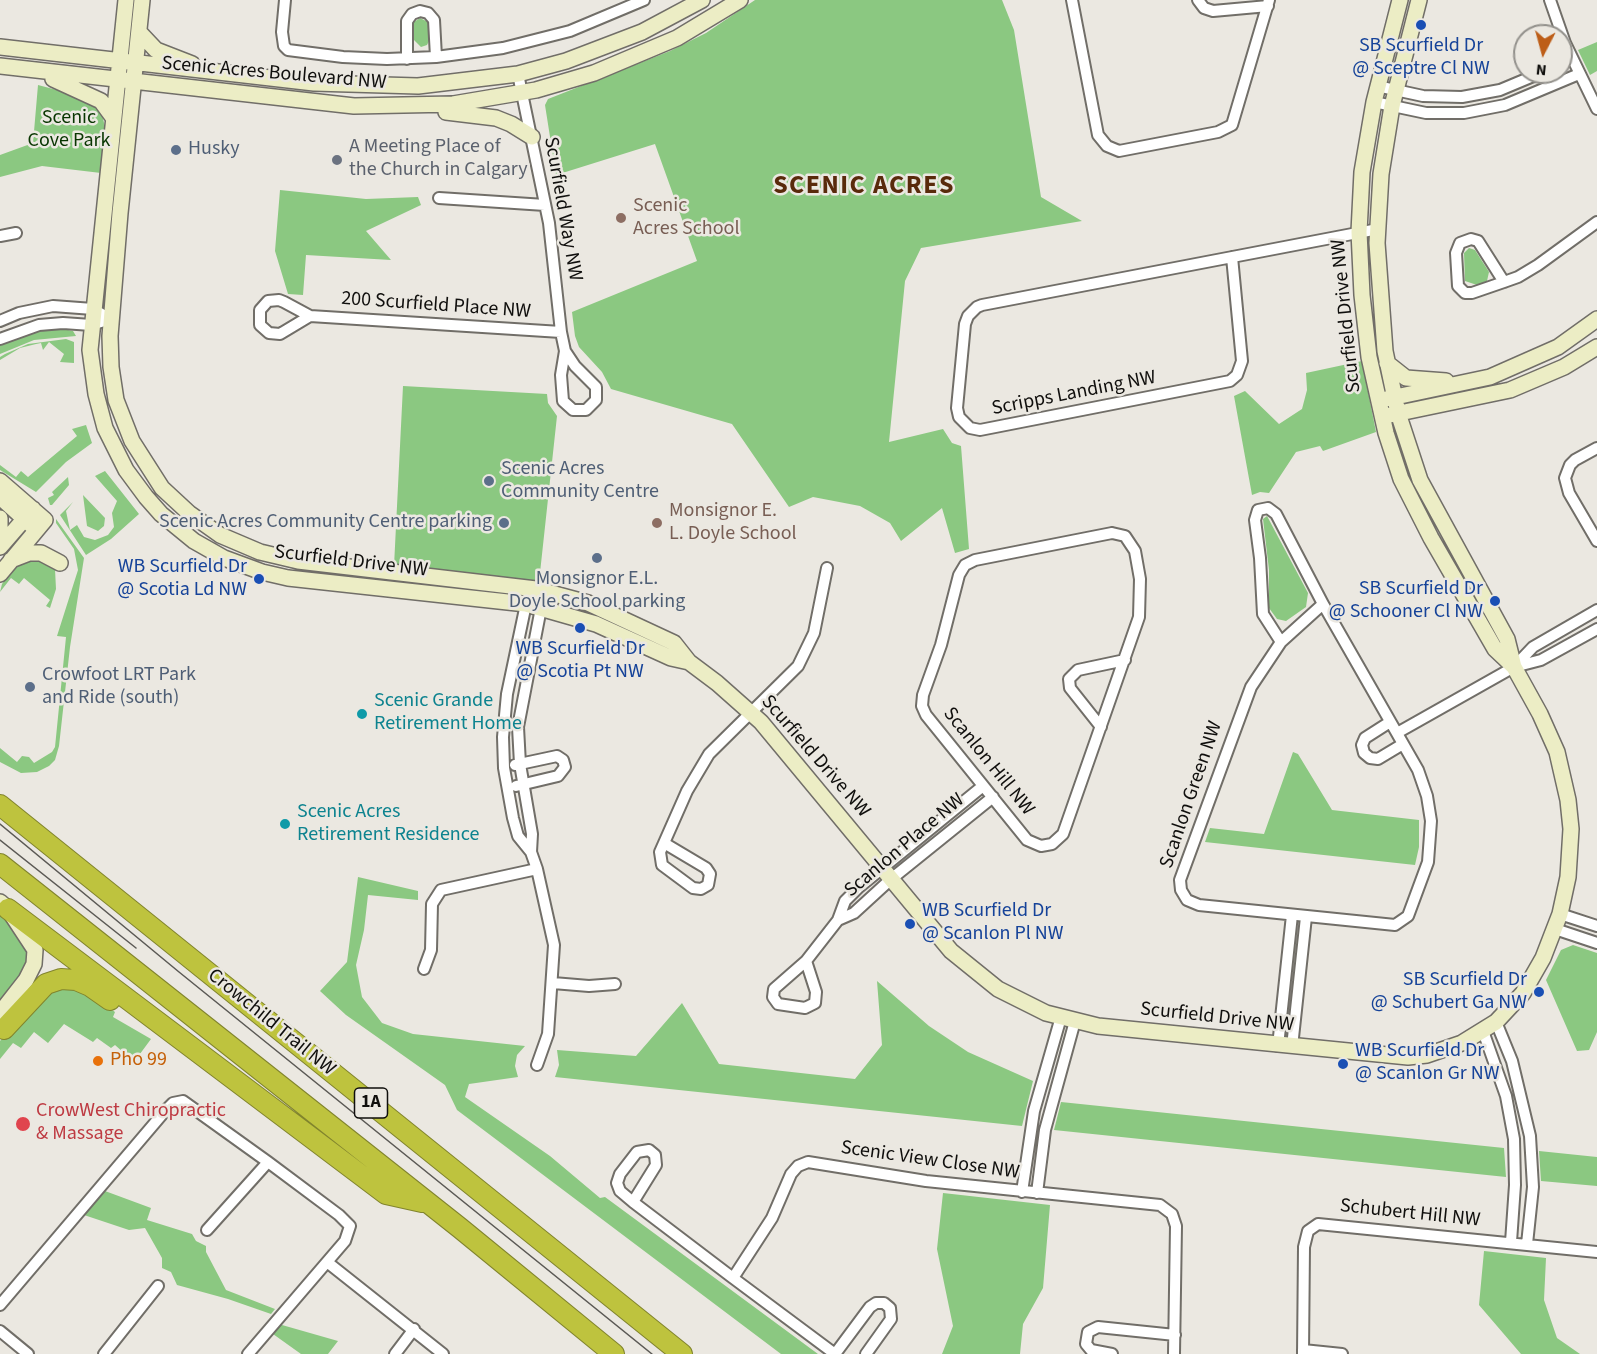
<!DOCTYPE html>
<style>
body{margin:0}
#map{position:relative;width:1597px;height:1354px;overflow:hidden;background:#ebe8e1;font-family:"Source Sans 3",sans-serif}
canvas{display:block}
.north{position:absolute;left:1513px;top:24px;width:60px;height:60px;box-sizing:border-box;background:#ebe8e1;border:2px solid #93918c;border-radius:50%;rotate:186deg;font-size:16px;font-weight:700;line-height:24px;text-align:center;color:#100f0d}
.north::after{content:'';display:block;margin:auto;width:21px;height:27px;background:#bd5e18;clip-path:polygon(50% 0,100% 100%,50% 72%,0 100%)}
</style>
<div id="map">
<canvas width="1597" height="1354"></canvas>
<div class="north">N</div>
</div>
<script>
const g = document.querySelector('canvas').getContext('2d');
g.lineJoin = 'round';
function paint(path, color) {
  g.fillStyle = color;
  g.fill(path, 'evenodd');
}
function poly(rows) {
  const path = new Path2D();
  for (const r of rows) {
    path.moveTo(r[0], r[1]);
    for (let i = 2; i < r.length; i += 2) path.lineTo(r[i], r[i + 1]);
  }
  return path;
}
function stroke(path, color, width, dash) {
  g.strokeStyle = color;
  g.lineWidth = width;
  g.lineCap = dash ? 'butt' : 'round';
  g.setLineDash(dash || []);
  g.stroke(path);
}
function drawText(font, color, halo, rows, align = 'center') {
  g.font = font + ' "Source Sans 3",sans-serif';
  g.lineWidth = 5;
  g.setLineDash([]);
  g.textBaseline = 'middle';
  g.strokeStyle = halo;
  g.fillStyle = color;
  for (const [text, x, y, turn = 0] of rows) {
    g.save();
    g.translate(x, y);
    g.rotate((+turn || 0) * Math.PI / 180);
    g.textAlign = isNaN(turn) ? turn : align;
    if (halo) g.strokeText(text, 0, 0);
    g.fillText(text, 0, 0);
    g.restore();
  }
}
paint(poly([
 [755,0,1002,0,1014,30,1041,197,1082,221,921,248,905,281,889,442,943,429,952,443,961,446,969,549,955,553,942,508,901,541,890,523,860,506,813,497,789,507,732,424,611,389,602,372,579,347,575,336,572,312,697,261,655,144,556,175,545,105,548,99,670,51,706,33],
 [420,18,428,22,429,41,427,45,421,47,414,40,414,22],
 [1597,42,1597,71,1590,75,1578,50],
 [38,85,76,95,93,103,102,113,105,128,101,173,42,166,0,177,0,155,33,143],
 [280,190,366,199,418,197,421,205,366,231,391,260,306,255,303,295,288,294,275,251],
 [1469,248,1475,250,1489,272,1487,281,1477,285,1465,281,1464,253],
 [63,329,73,331,76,336,34,340,0,354,0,345,5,342,33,332],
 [66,339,74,342,74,363,60,362,64,354,49,342,43,350,41,343,36,344,20,348,0,360,0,357,5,354,28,344],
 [1362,361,1376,432,1323,451,1320,446,1296,452,1269,493,1260,492,1252,495,1234,396,1245,391,1279,424,1302,409,1307,390,1306,373],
 [403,386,547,394,548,403,557,416,539,582,394,566],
 [86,425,92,443,66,462,36,492,0,470,0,465,16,477,21,471,28,477,77,436,72,429],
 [105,471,139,514,111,539,86,555,60,515,73,502,66,511,70,530,77,525,84,537,95,540,108,535,114,527,112,513,117,501,95,476],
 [68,477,69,485,52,505,50,505,48,498,54,495,52,492],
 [83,495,105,518,104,526,98,531,87,526],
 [1267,516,1308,593,1306,607,1286,621,1277,619,1269,608,1269,570,1263,519],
 [56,519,84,558,70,647,59,746,55,760,49,766,37,772,21,773,0,762,0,748,17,762,22,756,29,757,34,763,52,752,55,747,66,637,57,636,78,570,74,549,56,523],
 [35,557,52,565,55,569,56,589,50,608,46,606,50,600,24,578,19,584,11,578,0,592,2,584,13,569,20,563],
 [1293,752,1298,754,1332,810,1419,820,1419,847,1415,865,1205,842,1210,828,1264,834],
 [358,877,418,891,418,900,368,895,364,930,356,965,362,997,382,1023,413,1034,525,1046,517,1055,515,1066,518,1077,469,1084,465,1097,550,1156,600,1198,605,1197,818,1354,781,1354,457,1110,445,1085,346,1015,320,991,347,962],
 [0,913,28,950,28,957,22,973,0,1001],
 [1573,945,1597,953,1597,1032,1589,1050,1577,1051,1546,980,1561,950],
 [877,981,929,1026,968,1052,1033,1081,1022,1126,555,1077,559,1065,557,1050,636,1056,682,1003,719,1064,855,1079,882,1045],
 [60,985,90,994,115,1012,113,1017,151,1039,134,1062,115,1045,111,1048,97,1038,93,1042,64,1024,48,1043,34,1032,21,1048,13,1043,0,1059,0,1041,31,1004],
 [1061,1102,1504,1148,1506,1177,1054,1130],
 [1539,1151,1597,1157,1597,1186,1541,1181],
 [105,1191,151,1208,147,1220,192,1234,196,1241,206,1246,206,1252,226,1290,275,1309,271,1314,228,1299,177,1285,171,1272,162,1268,162,1258,145,1228,129,1230,84,1215],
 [943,1193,1050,1205,1043,1288,1023,1324,1020,1354,942,1354,953,1326,937,1249],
 [1484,1251,1546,1258,1544,1300,1557,1338,1580,1354,1521,1354,1479,1305],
 [281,1325,282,1325,338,1341,328,1354,301,1354,273,1334]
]), '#8bc881');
const street = poly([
 [285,0,282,32,284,46,288,50,343,57,387,59,436,57,503,48,570,31,644,0],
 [1072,0,1098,135,1107,146,1119,151,1218,132,1232,125,1269,0],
 [1198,0,1204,8,1213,11,1268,6],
 [1550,0,1565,43,1597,109],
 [407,59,407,21,412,14,420,11,428,13,434,20,436,57],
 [1561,64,1572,59],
 [518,74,549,223,561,332,565,351],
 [1377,86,1423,96,1462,97,1500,90,1543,72],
 [1374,102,1426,113,1464,113,1505,105,1579,74],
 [439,198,545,205],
 [0,236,16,233],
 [1232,257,1242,361,1237,375,1230,381,980,430,970,428,959,417,957,408,965,324,968,316,977,307,982,305,1347,235,1378,229],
 [1504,282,1478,241,1471,239,1460,243,1456,253,1458,286,1465,293,1472,293,1504,282,1518,277,1538,265,1597,222],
 [279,300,284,302,310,316,280,334,269,333,260,325,260,310,268,301,279,300],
 [310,316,561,332],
 [0,321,19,313,53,306,93,309,111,319],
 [0,339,39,325,63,323,91,325,111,319],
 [565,351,575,366,596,387,596,400,586,410,573,410,563,401,561,375,565,351],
 [1597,448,1575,460,1570,465,1565,478,1569,493,1597,541],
 [1112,533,1125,536,1135,551,1140,579,1139,617,1063,834,1052,844,1041,846,1027,840,926,715,922,706,923,695,941,645,959,575,965,565,975,560,1112,533],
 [536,589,526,604,507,694,503,737,504,768,513,818,518,836,531,852,537,869,554,945,548,1034,537,1065],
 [1323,604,1418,770,1427,796,1431,821,1428,862,1408,916,1395,925,1199,905,1187,900,1181,890,1180,880,1251,687,1281,642,1323,604],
 [1281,642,1263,614,1260,558,1255,520,1258,510,1268,508,1276,514,1323,604],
 [1514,667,1533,647,1597,610],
 [1390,722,1365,738,1362,745,1364,753,1370,758,1378,759,1403,744],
 [1101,727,1070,688,1069,679,1078,670,1125,660],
 [1397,733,1514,667,1541,660,1597,629],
 [515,765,557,756,563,760,565,767,558,776,516,786],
 [664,843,706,868,710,874,708,885,701,889,693,888,662,865,660,852,664,843,687,791,709,754,798,666,814,633,827,568],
 [531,852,532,834,520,764,518,727,541,608,539,601],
 [1560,914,1597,926],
 [838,920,854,913,890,880,993,797],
 [1555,929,1597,943],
 [806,961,816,992,815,1003,805,1008,778,1004,773,997,774,989,806,961,838,920,845,901,859,887,983,786],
 [424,969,431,950,432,904,441,890,537,869],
 [553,983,589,986,615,984],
 [1496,1022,1512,1061,1530,1136,1533,1187,1527,1244],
 [1483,1031,1506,1096,1514,1139,1515,1185,1511,1242],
 [1278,1046,1292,915],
 [1292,1047,1306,917],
 [1022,1192,1034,1111,1061,1017],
 [1037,1193,1045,1130,1075,1021],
 [633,1202,656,1165,655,1155,649,1150,637,1152,620,1174,617,1183,620,1191,633,1202,733,1278],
 [207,1230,268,1162],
 [327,1262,443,1354],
 [0,1305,165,1111,173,1103,183,1101,268,1162,339,1215,350,1226,345,1241,248,1354],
 [0,1331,28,1354],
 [1303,1350,1342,1354],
 [104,1354,158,1286],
 [395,1354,414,1329],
 [835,1354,733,1278,772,1218,791,1174,798,1166,808,1162,926,1181,1160,1205,1172,1214,1176,1226,1174,1354],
 [835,1354,870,1307,876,1303,884,1303,890,1308,891,1319,866,1354],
 [1112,1354,1091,1350,1086,1344,1088,1332,1098,1327,1175,1335],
 [1303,1354,1304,1247,1308,1231,1318,1224,1597,1252]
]);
const secondary = poly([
 [126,0,90,350,96,394,105,428,126,470,146,497,161,514,194,541,224,558,262,572,288,578,526,604,596,624,671,658,689,662],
 [142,0,120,213,110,336,111,367,116,400,132,441,162,488,189,513,220,535,260,552,298,561,536,589,588,603,674,643,689,662,717,683,761,722,951,951,998,989,1046,1013,1098,1026,1408,1057,1427,1055,1462,1043,1496,1022,1523,993,1543,958,1560,914,1568,877,1571,829,1568,800,1557,752,1540,714,1514,667,1507,639,1420,480,1398,413,1385,351,1377,243,1381,174,1392,106,1419,0],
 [1400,0,1374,102,1362,172,1359,232,1362,295,1369,357,1386,433,1401,479,1431,538,1495,649,1514,667],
 [139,32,156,50,192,64],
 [0,47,314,83,418,86,518,74,566,61,642,32,702,0],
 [0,66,354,106,453,104,536,90,594,73,677,38,740,0],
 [53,79,101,101,112,116],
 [446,112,496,118,511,124,532,137],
 [1387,363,1406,378,1446,381],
 [1386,399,1490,377,1558,347,1597,319],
 [1390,415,1510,390,1564,367,1597,347],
 [0,481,45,520,0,574],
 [0,497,31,525],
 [0,518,0,540],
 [0,547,33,509],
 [11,560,29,553,41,553,60,563],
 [0,902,8,909,35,950,34,964,26,980,0,1013]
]);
const highway = poly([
 [0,805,682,1354],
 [0,864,460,1228,614,1354],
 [8,909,386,1194,422,1202],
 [4,1029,46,984,61,979,76,980,90,986,110,1000]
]);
stroke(street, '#716e68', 14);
stroke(secondary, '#716e68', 18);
stroke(highway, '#81842d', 22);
stroke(street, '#fff', 10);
stroke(secondary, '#ecedc5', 15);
stroke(highway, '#bec33e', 20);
stroke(poly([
 [0,824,179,972,652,1354],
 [0,840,136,948]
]), '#5b5955', 1.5);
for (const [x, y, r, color] of [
 [1421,25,6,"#1a4fb4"],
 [176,150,6,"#5c6f8a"],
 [337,160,6,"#6b7280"],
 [621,218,6,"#8d6e63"],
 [489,481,6,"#5c6f8a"],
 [504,523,6,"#5c6f8a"],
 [657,523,6,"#8d6e63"],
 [597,558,6,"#5c6f8a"],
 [259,579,6,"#1a4fb4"],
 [1495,601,6,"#1a4fb4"],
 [580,628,6,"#1a4fb4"],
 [30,687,6,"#5c6f8a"],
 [362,714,6,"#0f9aa8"],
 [285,824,6,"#0f9aa8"],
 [910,924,6,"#1a4fb4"],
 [1539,992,6,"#1a4fb4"],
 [98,1061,6,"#e8710a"],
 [1343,1064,6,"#1a4fb4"],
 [23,1124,8,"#e0444e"]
]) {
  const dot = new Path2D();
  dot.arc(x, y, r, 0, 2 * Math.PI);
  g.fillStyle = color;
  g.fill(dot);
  stroke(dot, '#ebe8e1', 2);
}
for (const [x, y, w] of [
 [371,1103,33]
]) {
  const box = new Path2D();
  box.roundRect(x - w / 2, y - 15, w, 30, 4.5);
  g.fillStyle = '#ebe8e1';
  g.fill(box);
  stroke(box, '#100f0d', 1.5);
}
drawText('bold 18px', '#100f0d', null, [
 ["1A",371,1103]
]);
drawText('20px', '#164399', '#ebe8e1', [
 ["SB Scurfield Dr",1421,47,"center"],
 ["@ Sceptre Cl NW",1421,70,"center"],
 ["WB Scurfield Dr",247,568],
 ["@ Scotia Ld NW",247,591],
 ["SB Scurfield Dr",1483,590],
 ["@ Schooner Cl NW",1483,613],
 ["WB Scurfield Dr",580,650,"center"],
 ["@ Scotia Pt NW",580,673,"center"],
 ["WB Scurfield Dr",922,912,"left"],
 ["@ Scanlon Pl NW",922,935,"left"],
 ["SB Scurfield Dr",1527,981],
 ["@ Schubert Ga NW",1527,1004],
 ["WB Scurfield Dr",1355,1052,"left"],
 ["@ Scanlon Gr NW",1355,1075,"left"]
], 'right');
drawText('20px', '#100f0d', '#ebe8e1', [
 ["Scenic Acres Boulevard NW",274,74,5],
 ["Scurfield Way NW",562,209,80],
 ["200 Scurfield Place NW",436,306,4],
 ["Scurfield Drive NW",1347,316,-96],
 ["Scripps Landing NW",1074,394,-11],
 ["Scurfield Drive NW",351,562,7],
 ["Scurfield Drive NW",815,757,49],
 ["Scanlon Hill NW",988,762,51],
 ["Scanlon Green NW",1192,795,-71],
 ["Scanlon Place NW",905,846,-40],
 ["Scurfield Drive NW",1217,1018,6],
 ["Crowchild Trail NW",271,1023,39],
 ["Scenic View Close NW",930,1161,8],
 ["Schubert Hill NW",1410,1214,6]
]);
drawText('20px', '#083601', '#ebe8e1', [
 ["Scenic",69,119],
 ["Cove Park",69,142]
]);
drawText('20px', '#5b616d', '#ebe8e1', [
 ["A Meeting Place of",349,148],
 ["the Church in Calgary",349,171]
], 'left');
drawText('20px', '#4e5e75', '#ebe8e1', [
 ["Husky",188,150],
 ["Scenic Acres",501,470],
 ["Community Centre",501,493],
 ["Scenic Acres Community Centre parking",492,523,"right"],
 ["Monsignor E.L.",597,580,"center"],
 ["Doyle School parking",597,603,"center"],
 ["Crowfoot LRT Park",42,676],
 ["and Ride (south)",42,699]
], 'left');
drawText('20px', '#785e54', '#ebe8e1', [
 ["Scenic",633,207],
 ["Acres School",633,230],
 ["Monsignor E.",669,512],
 ["L. Doyle School",669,535]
], 'left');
drawText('20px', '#0d838f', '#ebe8e1', [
 ["Scenic Grande",374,702],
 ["Retirement Home",374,725],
 ["Scenic Acres",297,813],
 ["Retirement Residence",297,836]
], 'left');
drawText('20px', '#c56008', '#ebe8e1', [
 ["Pho 99",110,1061]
], 'left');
drawText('20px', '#be3a42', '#ebe8e1', [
 ["CrowWest Chiropractic",36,1112],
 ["& Massage",36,1135]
], 'left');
g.letterSpacing = '1.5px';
drawText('bold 26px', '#592a0b', '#ebe8e1', [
 ["SCENIC ACRES",864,187]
]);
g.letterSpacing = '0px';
</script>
